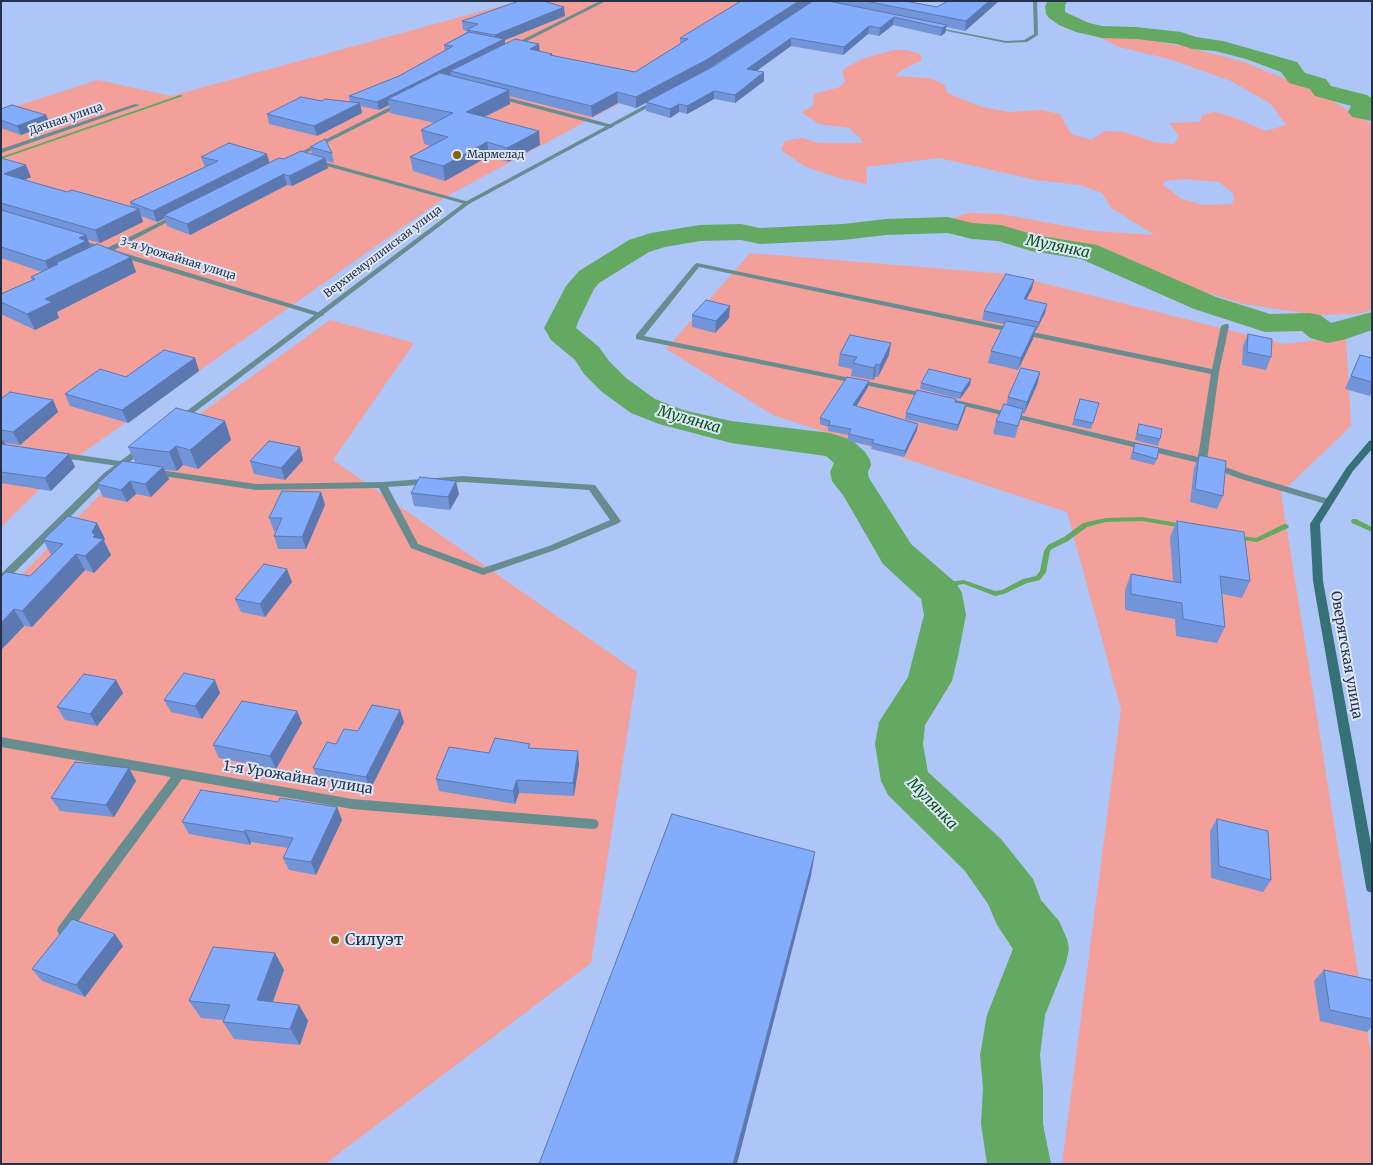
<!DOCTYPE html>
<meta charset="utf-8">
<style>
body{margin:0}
#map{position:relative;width:1373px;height:1165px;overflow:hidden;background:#adc6f7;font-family:Merriweather,serif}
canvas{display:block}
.frame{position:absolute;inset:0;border:2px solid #253149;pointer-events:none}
</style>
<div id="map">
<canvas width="1373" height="1165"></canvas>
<div class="frame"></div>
</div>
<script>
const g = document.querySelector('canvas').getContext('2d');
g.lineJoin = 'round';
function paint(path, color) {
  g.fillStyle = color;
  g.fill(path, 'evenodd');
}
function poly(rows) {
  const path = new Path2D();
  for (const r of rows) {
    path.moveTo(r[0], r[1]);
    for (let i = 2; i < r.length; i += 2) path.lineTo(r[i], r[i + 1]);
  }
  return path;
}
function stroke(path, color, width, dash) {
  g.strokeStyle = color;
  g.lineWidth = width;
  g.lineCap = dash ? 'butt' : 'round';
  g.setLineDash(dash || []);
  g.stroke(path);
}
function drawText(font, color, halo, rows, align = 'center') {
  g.font = font + ' Merriweather,serif';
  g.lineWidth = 4;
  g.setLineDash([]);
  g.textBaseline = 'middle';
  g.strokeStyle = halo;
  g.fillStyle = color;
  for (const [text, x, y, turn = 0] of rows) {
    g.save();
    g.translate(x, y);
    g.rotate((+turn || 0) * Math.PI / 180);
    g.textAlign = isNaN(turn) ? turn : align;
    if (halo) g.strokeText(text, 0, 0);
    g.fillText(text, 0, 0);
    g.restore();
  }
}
paint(poly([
 [519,1,783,1,652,86,447,196,60,469,1,527,1,111,98,80,171,96],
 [1093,34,1145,40,1183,46,1244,62,1317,92,1372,124,1372,310,1357,314,1317,315,1243,304,1199,290,1090,248,1015,230,961,226,953,223,951,219,967,213,1001,214,1093,231,1155,235,1111,208,1102,193,1080,185,1036,180,939,158,866,167,867,184,839,178,804,166,781,150,785,141,802,138,819,143,863,143,860,138,849,128,819,124,801,112,813,106,814,94,840,87,845,82,842,70,862,59,894,50,907,50,920,54,922,60,902,70,895,76,929,78,945,85,946,91,952,95,982,107,1009,112,1041,110,1060,114,1071,134,1092,140,1104,131,1124,132,1155,142,1174,144,1179,136,1169,123,1200,122,1202,115,1214,112,1233,117,1266,131,1286,125,1271,104,1231,81,1169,59,1119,47],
 [1185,179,1219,182,1232,192,1234,197,1232,204,1203,205,1182,199,1163,185,1164,181],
 [750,253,1007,274,1284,344,1346,337,1351,426,1281,493,1372,1060,1372,1164,1062,1164,1121,709,1067,512,773,415,666,349],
 [330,320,414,343,333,460,637,672,591,963,325,1164,1,1164,1,596,126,468,148,455,183,426]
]), '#f39f9a');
paint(poly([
 [180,95,183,96,1,159,1,157,180,95],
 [1142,517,1183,524,1186,526,1183,528,1142,521,1106,522,1087,527,1068,541,1052,549,1050,551,1046,572,1040,580,1027,583,1004,594,995,596,964,584,935,588,932,586,935,584,964,580,995,591,1002,590,1023,579,1036,576,1040,571,1044,551,1048,545,1064,537,1083,523,1106,518,1142,517],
 [1352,519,1356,519,1372,527,1372,532,1352,523,1351,521,1352,519],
 [1284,524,1286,524,1289,526,1288,528,1257,542,1235,539,1232,537,1235,535,1256,538,1284,524]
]), '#63a962');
paint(poly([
 [1048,1,1067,1,1065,6,1065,12,1089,23,1102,26,1136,27,1181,32,1196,37,1223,41,1297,62,1305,73,1326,79,1331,86,1367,95,1371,98,1372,121,1352,117,1348,112,1351,106,1315,96,1310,89,1289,83,1281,72,1246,59,1215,51,1192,49,1177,44,1136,39,1102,38,1076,32,1059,25,1049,18,1046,14,1045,6,1048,1],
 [948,217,972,223,1001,225,1035,235,1097,245,1216,297,1270,314,1309,313,1320,315,1331,323,1372,312,1372,330,1346,339,1328,343,1310,338,1302,331,1265,332,1194,309,1081,259,1031,251,998,241,972,239,948,233,886,235,843,240,760,244,741,240,700,241,665,247,649,252,599,283,594,289,578,322,576,328,599,347,609,361,626,378,655,399,683,410,731,421,830,433,852,440,865,452,870,460,871,465,868,472,869,478,911,544,956,583,962,593,966,615,958,656,952,681,925,725,923,744,928,772,1001,839,1033,879,1041,900,1059,921,1067,939,1069,949,1066,963,1045,1015,1040,1055,1043,1088,1043,1124,1051,1164,987,1164,981,1124,983,1088,980,1055,987,1015,1013,949,997,925,988,904,965,871,888,795,881,781,875,744,879,722,908,677,924,615,921,599,883,564,843,495,832,481,830,472,834,463,826,456,731,443,659,424,631,413,602,392,584,374,575,360,551,340,544,328,566,286,579,271,629,240,651,233,700,225,741,224,760,228,843,224,886,219,948,217]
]), '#63a962');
paint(poly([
 [498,95,613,125,614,126,611,128,496,98,495,97,498,95],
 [314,159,469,202,470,203,465,204,312,162,312,160,314,159],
 [697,263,1212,369,1221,326,1225,324,1228,324,1229,326,1219,372,1207,460,1244,474,1332,500,1334,502,1329,505,1238,478,1199,463,952,403,948,401,952,399,1198,457,1211,374,699,267,644,336,929,394,933,396,929,398,636,339,636,335,695,264,697,263],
 [463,476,595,485,621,521,619,523,555,550,483,575,411,548,379,488,256,490,251,487,256,484,382,482,463,476],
 [463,482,589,490,610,520,549,546,483,568,418,544,388,487,463,482]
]), '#688d91');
paint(poly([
 [600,1,606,1,515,47,510,46,600,1],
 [1033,1,1037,1,1038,35,1027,42,1006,43,932,28,934,27,1006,41,1024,40,1034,34,1033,1],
 [400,102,402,103,402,105,294,159,289,158,400,102],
 [135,104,140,105,1,153,1,149,135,104],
 [174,215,179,216,114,250,324,314,323,316,317,316,108,253,100,256,96,256,96,254,101,251,74,241,77,239,107,248,174,215],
 [58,452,120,461,133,468,129,471,118,466,55,457,54,455,55,453,58,452],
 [153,469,256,484,261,487,256,490,150,474,149,472,150,470,153,469],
 [1,737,352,799,593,819,597,820,599,824,597,828,593,829,352,809,182,779,69,934,64,936,59,934,57,930,59,926,171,777,1,747,1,737]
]), '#688d91');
paint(poly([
 [655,100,660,101,469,204,183,421,180,422,176,419,465,202,655,100],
 [142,445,146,448,145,450,110,477,5,582,1,583,1,574,104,473,142,445]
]), '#688d91');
paint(poly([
 [1372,440,1372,449,1353,471,1320,524,1323,581,1372,850,1372,893,1367,891,1366,887,1313,581,1310,524,1347,467,1369,441,1372,440]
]), '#357177');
paint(poly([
 [813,1,905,1,937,7,948,1,999,1,965,31,946,27,945,33,941,36,893,25,879,36,868,34,843,55,791,46,756,71,764,81,735,103,714,99,687,114,679,112,670,118,646,111,646,103,636,108,618,103,592,117,509,96,510,104,485,117,540,145,508,162,489,156,445,181,413,171,410,157,431,146,424,144,421,130,435,123,390,113,389,105,379,110,360,106,362,113,317,136,269,124,267,114,350,102,349,96,399,76,445,51,444,45,467,32,467,31,463,30,462,21,565,16,505,40,505,44,552,54,553,56,635,72,680,44,680,38,813,1,708,69,714,66],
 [1,109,46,115,50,124,21,135,1,128],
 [310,147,332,153,334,163,326,161,328,168,292,186,287,185,190,235,167,226,165,218,157,222,141,216,143,222,100,243,88,240,91,247,136,272,57,312,59,318,35,330,1,314,1,294,32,280,31,277,42,272,1,258,1,158,31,177,24,180,67,192,131,207,130,202,205,167,201,157,270,162,312,154],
 [1032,289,1026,299,1045,313,1036,331,1035,331,1033,339,1018,370,988,363,991,351,1004,324,982,320,984,311],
 [692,315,729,318,715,333,692,327],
 [1248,334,1271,357,1266,370,1242,365,1243,346],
 [840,354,889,355,878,377,875,377,873,380,851,376,852,369,838,366],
 [1360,355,1372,358,1372,392,1370,396,1345,389],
 [195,358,199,371,128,423,70,406,65,394],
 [1040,372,1037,385,1024,414,1022,413,1015,438,993,434,996,421,1006,405,1008,397],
 [971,379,970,385,960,399,920,389,921,383],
 [869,381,868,387,856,406,917,430,904,457,871,449,872,446,848,441,848,435,828,431,828,427,820,424,820,418],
 [1,399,53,400,58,412,20,445,4,443,6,445,69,454,75,467,51,491,1,483],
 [956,399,956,402,966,404,965,410,957,431,905,419,906,413],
 [1080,399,1099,403,1091,429,1072,425],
 [225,421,231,440,198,469,183,465,177,471,165,470,169,479,151,497,136,494,127,502,103,497,97,484,135,462,128,447],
 [1139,424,1160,439,1158,446,1135,440],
 [1135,443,1157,459,1154,465,1130,459],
 [300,447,303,460,285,480,254,474,250,461],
 [1199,455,1223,496,1217,509,1190,502,1194,468],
 [321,492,325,505,306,549,278,549,274,536,276,531,274,531,269,518],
 [411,493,459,494,450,510,414,506],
 [1177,521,1250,581,1242,598,1222,594,1225,627,1217,643,1176,636,1175,619,1125,610,1125,590,1131,574,1173,581,1170,537],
 [97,523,105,539,104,541,111,555,94,573,85,570,32,627,24,626,1,650,1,577,30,576,51,555,43,540],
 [292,582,265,617,241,612,235,599],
 [116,680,123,693,97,726,65,720,57,707],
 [220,693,202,719,171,712,164,700],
 [297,711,302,723,276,769,219,758,213,745],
 [404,722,370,790,318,780,313,768,336,744,358,731],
 [531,748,579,764,574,796,519,793,515,804,439,791,436,779,489,753],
 [129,768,136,781,114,817,60,811,51,798],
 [278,802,337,807,342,820,316,875,289,870,283,858,288,848,251,842,250,845,189,834,182,822],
 [1217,819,1271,880,1263,892,1211,878,1210,831],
 [123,946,85,997,42,981,32,969],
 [275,953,284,970,273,1002,299,1005,308,1021,300,1045,234,1039,223,1022,224,1020,201,1018,189,1001],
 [1324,970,1372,987,1372,1027,1367,1032,1320,1021,1314,981]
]), '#7294d9');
paint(poly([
 [799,1,813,1,708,69,636,108,636,97],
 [989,1,999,1,965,31,966,21],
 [564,7,565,16,505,40,505,47,450,71,451,74,397,101,388,99,389,105,379,110,377,102,496,43,495,35],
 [894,17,893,25,879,36,880,28],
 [947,25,945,33,941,36,942,28],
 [869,26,868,34,843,55,844,47],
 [791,38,791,46,747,78,747,69],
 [539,44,540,54,530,49],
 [764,72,764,81,735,103,735,95],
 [509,90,510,104,468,125,466,112],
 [714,91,714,99,687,114,687,106],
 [617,92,618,103,592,117,591,106],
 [360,103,362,113,317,136,314,126],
 [679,104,679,112,670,118,670,109],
 [46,115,50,124,21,135,17,126],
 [539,131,540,145,508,162,507,148],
 [487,142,489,156,445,181,443,166],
 [267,154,270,165,164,215,165,218,157,222,153,211],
 [325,158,328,168,292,186,289,176],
 [26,165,31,177,10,186,4,174],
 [284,174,287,185,190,235,187,224],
 [139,209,143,222,100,243,95,230],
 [86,235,91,248,56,263,59,271,51,275,45,261,79,238],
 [131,257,136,272,57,312,59,318,35,330,27,314,45,299],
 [1034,280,1032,289,1022,308,1024,299],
 [1047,304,1045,313,1036,331,1039,322],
 [730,306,729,318,715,333,716,321],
 [1036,327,1033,339,1018,370,1021,358],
 [891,343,889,355,878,377,880,365],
 [195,358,199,371,128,423,122,410],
 [876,364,875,377,873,380,874,368],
 [1040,372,1037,385,1024,414,1027,402],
 [971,379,970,385,960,399,961,393],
 [869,381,868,387,853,412,853,405],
 [53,400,58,412,20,445,13,432],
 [966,404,965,410,957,431,958,425],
 [225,421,231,440,198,469,190,450],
 [918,424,917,430,904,457,905,451],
 [3,440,10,453,1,448,1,442],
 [176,446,183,465,177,471,169,452],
 [300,447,303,460,285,480,281,468],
 [69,454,75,467,51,491,45,478],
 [163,467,169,479,151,497,145,484],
 [130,481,136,494,127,502,121,490],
 [456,481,459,494,450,510,448,497],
 [321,492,325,505,306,549,302,537],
 [97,523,105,539,104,541,111,555,94,573,85,556,93,537,92,532],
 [76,554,85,570,32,627,22,611],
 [287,569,292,582,265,617,260,604],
 [14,609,24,626,1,650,1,623],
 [116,680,123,693,97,726,90,714],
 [215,680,220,693,202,719,195,706],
 [400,710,404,722,370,790,366,777],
 [297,711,302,723,276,769,270,756],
 [578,751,579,764,574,796,573,783],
 [129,768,136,781,114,817,106,805],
 [517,780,519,793,515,804,513,791],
 [337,807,342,820,316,875,311,862],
 [245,830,251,842,250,845,244,832],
 [815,852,811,876,737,1164,733,1164],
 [115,934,123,946,85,997,76,985],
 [275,953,284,970,267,1017,257,1000],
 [299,1005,308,1021,300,1045,290,1029]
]), '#5c78b0');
const building = poly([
 [519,1,543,1,564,7,495,35,467,30,478,24,462,21,519,1],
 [741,1,799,1,708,59,636,97,617,92,591,106,450,71,515,39,539,44,530,49,552,54,550,55,635,72,688,39,680,38,741,1],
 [813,1,828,1,947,25,942,28,894,17,880,28,869,26,844,47,791,38,747,69,764,72,735,95,714,91,687,106,679,104,670,109,646,102,714,66,813,1],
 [865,1,905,1,937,7,948,1,989,1,966,21,865,1],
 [469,32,504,39,377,102,349,96,399,76,453,46,444,45,469,32],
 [440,73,509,90,466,112,539,131,507,148,487,142,443,166,410,157,448,137,421,130,453,113,388,99,440,73],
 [301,97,322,101,325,99,360,103,314,126,267,114,301,97],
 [12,105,46,115,17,126,1,120,1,109,12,105],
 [325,139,332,153,310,147,325,139],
 [229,143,267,154,153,211,130,202,218,161,201,157,229,143],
 [301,151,325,158,289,176,284,174,187,224,164,215,279,158,284,159,301,151],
 [1,158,26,165,4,174,67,192,72,190,139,209,95,230,1,203,1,158],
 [1,210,86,235,79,238,86,241,45,261,1,247,1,210],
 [97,244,131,257,45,299,52,302,27,314,1,302,1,294,35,279,31,277,58,264,56,263,97,244],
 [1006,274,1034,280,1024,299,1047,304,1039,322,984,311,1006,274],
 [706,300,730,306,716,321,692,315,706,300],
 [1006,321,1036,327,1021,358,991,351,1006,321],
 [1248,334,1272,339,1271,357,1247,352,1248,334],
 [850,335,891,343,880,365,876,364,874,368,853,363,857,357,840,354,850,335],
 [164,350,195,358,122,410,65,394,100,369,126,377,164,350],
 [1360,355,1372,358,1372,382,1351,376,1360,355],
 [1021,368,1040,372,1027,402,1008,397,1021,368],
 [929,369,971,379,961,393,921,383,929,369],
 [847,377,869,381,853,405,918,424,905,451,872,443,874,440,849,434,851,429,829,425,830,421,820,418,847,377],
 [917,390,956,399,955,402,966,404,958,425,906,413,917,390],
 [10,392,53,400,13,432,1,430,1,399,10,392],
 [1080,399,1099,403,1093,423,1074,419,1080,399],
 [1004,404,1023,409,1018,426,996,421,1004,404],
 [176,408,225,421,190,450,176,446,169,452,128,447,176,408],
 [1139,424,1162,429,1160,439,1137,434,1139,424],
 [269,441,300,447,281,468,250,461,269,441],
 [1135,443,1159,448,1157,459,1133,452,1135,443],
 [1,444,69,454,45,478,1,472,1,444],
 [1199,455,1226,461,1223,496,1195,489,1199,455],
 [123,461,163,467,145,484,130,481,121,490,97,484,123,461],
 [420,477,456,481,448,497,411,493,420,477],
 [282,491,321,492,302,537,274,536,282,518,269,518,282,491],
 [68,516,97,523,92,532,95,535,93,537,103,539,85,556,76,554,22,611,14,609,1,623,1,577,6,572,30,576,63,544,43,540,68,516],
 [1177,521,1244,532,1250,581,1220,576,1225,627,1183,619,1182,603,1131,594,1131,574,1181,583,1177,521],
 [264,564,287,569,260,604,235,599,264,564],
 [184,673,215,680,195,706,164,700,184,673],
 [84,674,116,680,90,714,57,707,84,674],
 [242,701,297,711,270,756,213,745,242,701],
 [372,705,400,710,366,777,313,768,327,742,336,744,344,729,358,731,372,705],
 [495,738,530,744,528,748,578,751,573,783,517,780,513,791,436,779,449,747,489,753,495,738],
 [75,762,129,768,106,805,51,798,75,762],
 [201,790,278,802,280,798,337,807,311,862,283,858,293,838,245,830,244,832,182,822,201,790],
 [672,814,815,852,733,1164,539,1164,672,814],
 [1217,819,1268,831,1271,880,1219,866,1217,819],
 [72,919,115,934,76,985,32,969,72,919],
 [213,947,275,953,257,1000,299,1005,290,1029,223,1022,230,1005,189,1001,213,947],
 [1324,970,1371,980,1372,987,1372,1019,1330,1010,1324,970]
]);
paint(building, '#84acfc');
stroke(building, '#5c78b0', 1);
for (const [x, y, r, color] of [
 [457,155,5,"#876300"],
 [335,940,5,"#876300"]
]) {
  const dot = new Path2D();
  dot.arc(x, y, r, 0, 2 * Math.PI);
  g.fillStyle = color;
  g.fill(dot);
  stroke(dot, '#dde7fa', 2);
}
drawText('11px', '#253149', '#dde7fa', [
 ["Дачная улица",66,119,-19],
 ["Верхнемуллинская улица",383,252,-37],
 ["3-я Урожайная улица",178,259,17]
]);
drawText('11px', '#253149', '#dde7fa', [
 ["Мармелад",467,155]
], 'left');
drawText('14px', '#253149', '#dde7fa', [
 ["Оверятская улица",1346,655,80],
 ["1-я Урожайная улица",298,778,9]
]);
drawText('italic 15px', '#05530c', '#dde7fa', [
 ["Мулянка",1058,247,12],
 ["Мулянка",689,420,16],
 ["Мулянка",932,804,46]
]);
drawText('16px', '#253149', '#dde7fa', [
 ["Силуэт",345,940]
], 'left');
</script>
